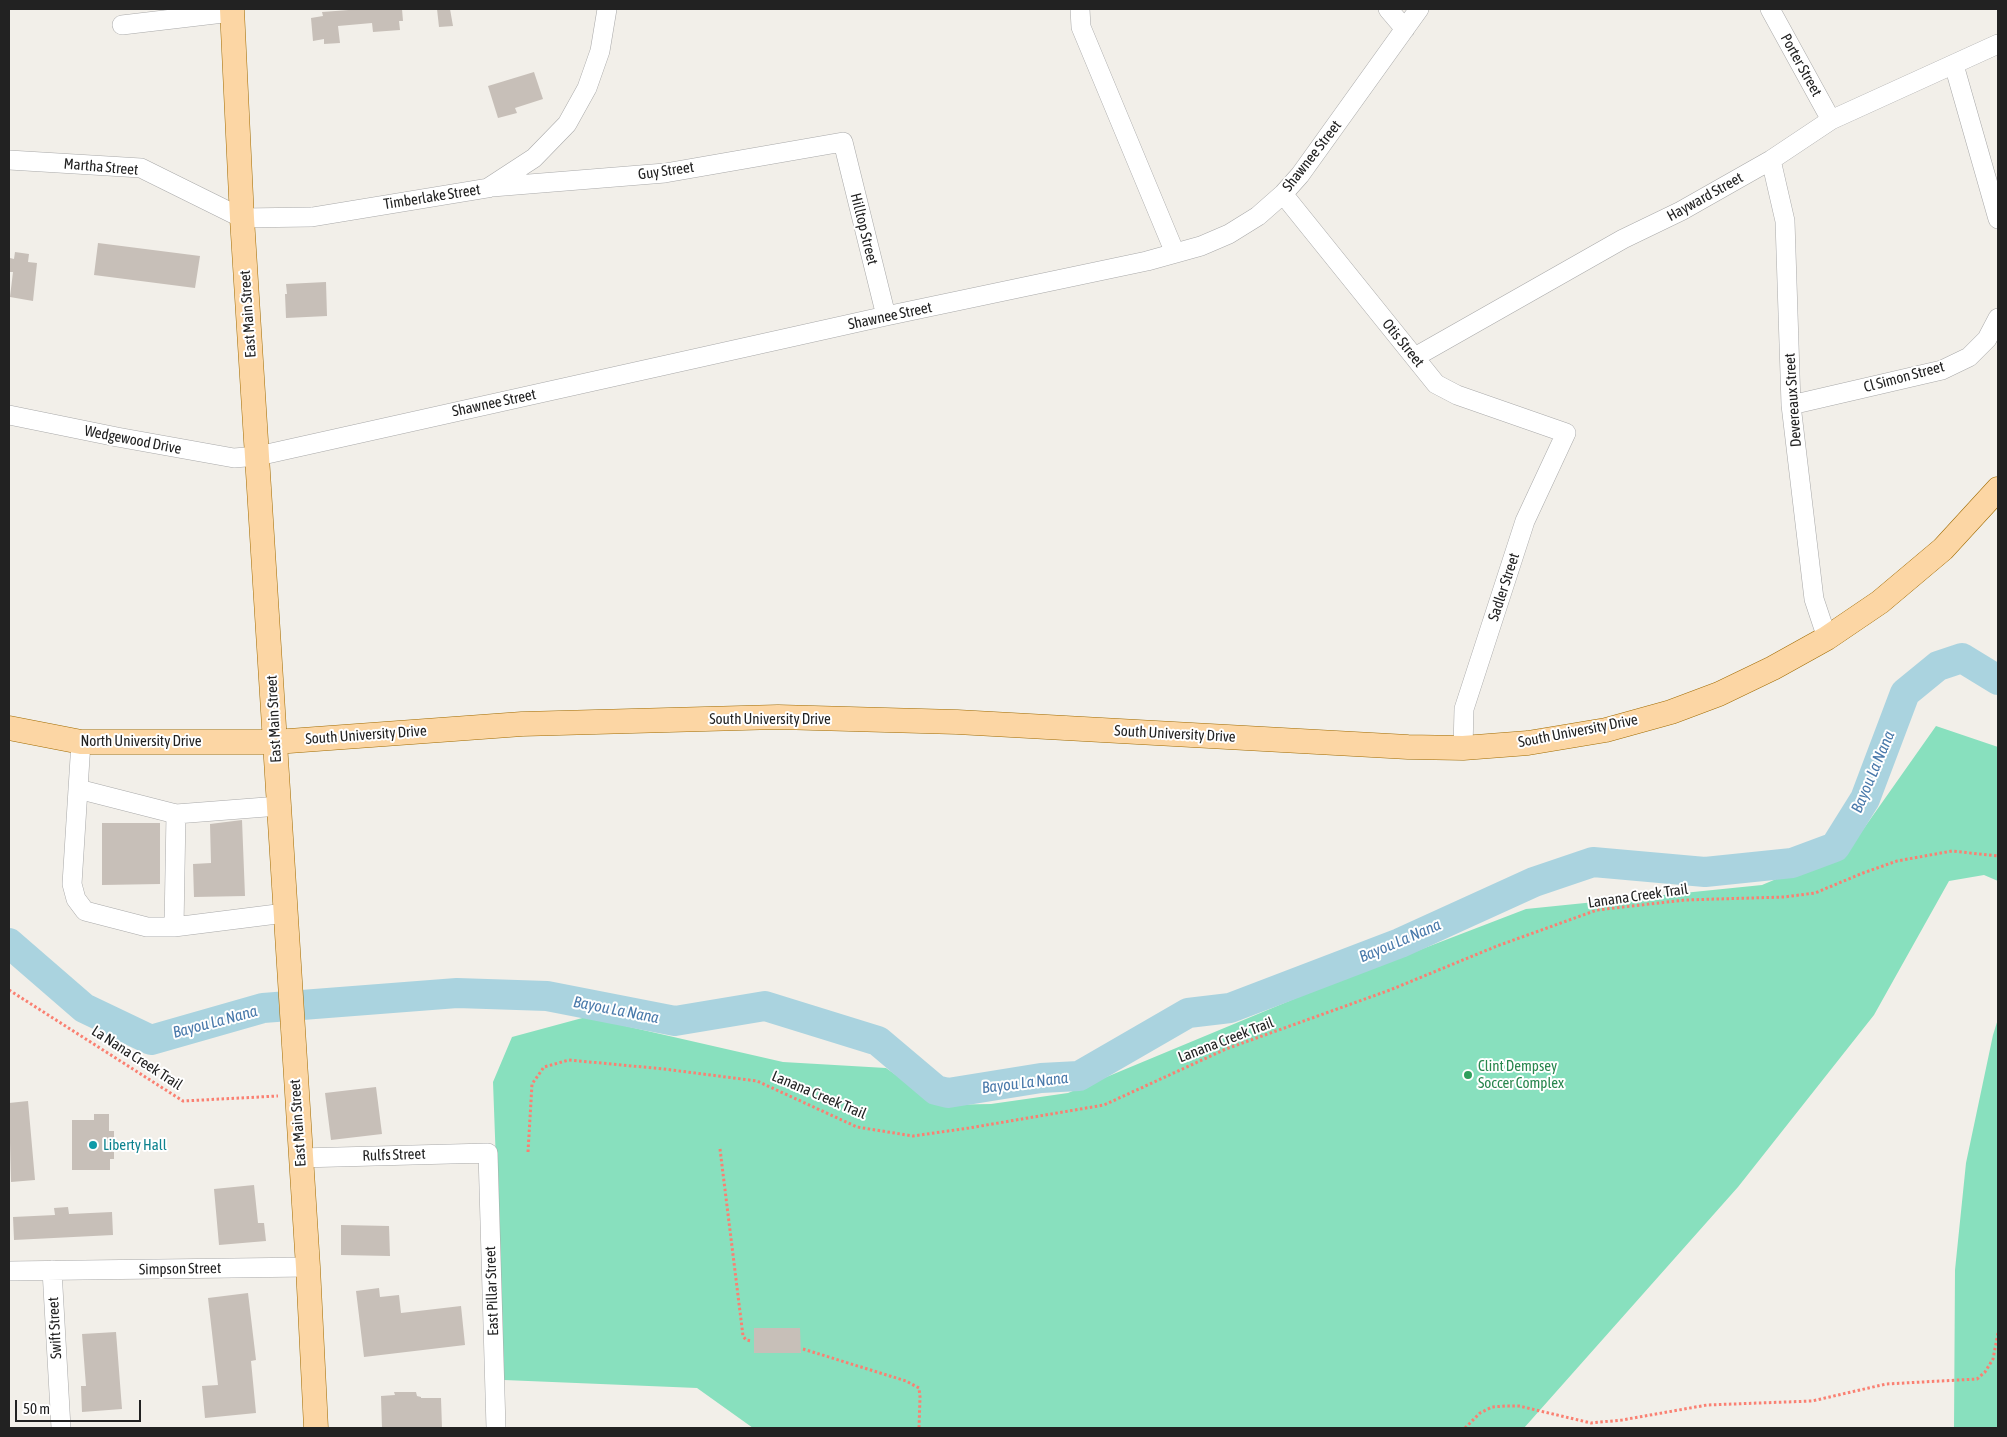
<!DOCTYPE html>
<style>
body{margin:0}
#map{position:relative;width:2007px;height:1437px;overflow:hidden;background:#f2efe9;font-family:"Asap Condensed",sans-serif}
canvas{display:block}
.frame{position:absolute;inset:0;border:10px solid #222;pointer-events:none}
.scale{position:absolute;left:15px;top:1400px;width:126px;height:22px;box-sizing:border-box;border:2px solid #222;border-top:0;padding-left:6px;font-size:15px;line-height:18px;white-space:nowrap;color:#222;-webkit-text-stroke:4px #fff;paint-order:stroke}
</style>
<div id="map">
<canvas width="2007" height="1437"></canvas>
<div class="frame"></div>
<div class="scale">50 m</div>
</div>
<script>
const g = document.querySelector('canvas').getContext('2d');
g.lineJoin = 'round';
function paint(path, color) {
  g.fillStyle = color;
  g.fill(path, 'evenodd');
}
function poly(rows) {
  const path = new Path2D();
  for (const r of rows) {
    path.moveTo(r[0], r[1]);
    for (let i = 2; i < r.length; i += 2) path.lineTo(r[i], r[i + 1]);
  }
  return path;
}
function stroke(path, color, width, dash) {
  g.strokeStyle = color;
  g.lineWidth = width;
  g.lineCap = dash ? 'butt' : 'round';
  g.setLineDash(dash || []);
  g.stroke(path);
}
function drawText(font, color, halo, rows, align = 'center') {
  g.font = font + ' "Asap Condensed",sans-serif';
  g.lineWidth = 4;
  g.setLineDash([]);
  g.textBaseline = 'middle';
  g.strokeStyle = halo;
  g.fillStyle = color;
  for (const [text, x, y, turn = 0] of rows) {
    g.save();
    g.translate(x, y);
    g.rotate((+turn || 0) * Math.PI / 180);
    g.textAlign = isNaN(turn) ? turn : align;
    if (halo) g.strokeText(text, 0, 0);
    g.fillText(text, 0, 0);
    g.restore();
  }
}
paint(poly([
 [1936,726,1998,747,1998,881,1984,875,1949,881,1874,1015,1738,1187,1524,1428,753,1428,697,1388,504,1380,493,1082,512,1037,586,1017,783,1062,886,1068,939,1105,991,1104,1068,1093,1318,989,1526,909,1762,885,1850,848],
 [1998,1019,1998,1428,1954,1428,1955,1270,1966,1163,1993,1035]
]), '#88e0be');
stroke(poly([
 [9,943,84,1008,151,1040,263,1008,457,993,547,996,675,1021,765,1006,878,1041,936,1090,948,1093,1041,1078,1079,1076,1188,1013,1230,1008,1400,943,1534,882,1593,862,1705,872,1792,863,1835,847,1865,799,1905,693,1938,666,1962,658,1998,680]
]), '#aad3df', 30);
paint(poly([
 [362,9,402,9,403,21,399,21,400,30,373,32,372,23,338,26,340,43,324,44,324,39,313,41,311,18,323,16,322,12],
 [437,9,450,9,453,26,439,27],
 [534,72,543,99,515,108,517,113,498,118,488,86],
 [98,243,200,256,195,288,94,275],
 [15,252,29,254,28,262,37,263,33,301,10,297,13,272,9,272,9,268,10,258,14,259],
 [326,282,327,316,286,318,285,294,287,294,286,284],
 [242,820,245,896,194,897,193,864,211,863,210,824],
 [102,823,160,823,160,884,102,885],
 [376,1087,382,1134,331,1140,325,1093],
 [28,1101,35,1180,11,1182,9,1103],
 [94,1114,109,1114,109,1131,114,1131,114,1159,110,1159,110,1170,72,1170,72,1120,94,1120],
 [254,1185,258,1223,264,1223,266,1241,219,1245,214,1189],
 [68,1207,69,1214,112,1212,113,1235,14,1240,13,1217,55,1215,54,1208],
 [341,1225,389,1226,390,1256,341,1255],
 [379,1288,380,1297,399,1295,401,1313,461,1306,465,1345,364,1357,356,1291],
 [248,1293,256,1360,251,1361,256,1413,205,1418,202,1386,218,1385,208,1298],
 [754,1328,800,1328,801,1353,754,1353],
 [116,1332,122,1409,82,1412,81,1386,86,1386,82,1334],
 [394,1392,416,1392,417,1396,421,1397,421,1398,441,1398,442,1428,382,1428,381,1396,395,1395]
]), '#c7bfb8');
const minor = poly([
 [1080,9,1081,27,1175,253],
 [1388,9,1405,29],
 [1770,9,1831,120],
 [122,25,232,12],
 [1954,65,1998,219],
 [9,160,141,168,242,218,312,217,488,188,534,158,567,124,587,88,600,51,607,9],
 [1771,160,1785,221,1791,405,1814,599,1827,638],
 [492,187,665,173,843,142,886,316],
 [1283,194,1436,384,1457,395,1566,433,1525,521,1464,709,1463,748],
 [1415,357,1623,239,1681,211,1771,160,1831,120,1998,44],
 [1791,405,1942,370,1969,357,1987,339,1998,318],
 [9,415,117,437,234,458,258,456,886,316,1147,261,1201,246,1229,234,1258,216,1283,194,1300,175,1419,9],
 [81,742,72,884,76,899,85,911,147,927,174,927,285,913],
 [78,789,176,814,174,927],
 [176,814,279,806],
 [300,1158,488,1153,496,1428],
 [52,1270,61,1428],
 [9,1271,308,1267]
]);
const major = poly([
 [232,9,242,218,308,1267,316,1428],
 [9,728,81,742,275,742,522,724,778,717,957,722,1408,747,1463,748,1528,743,1606,730,1671,712,1719,694,1773,668,1827,638,1880,602,1943,549,1998,489]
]);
stroke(minor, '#a9a9a9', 20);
stroke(major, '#a06b00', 25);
stroke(poly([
 [9,990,183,1101,278,1096],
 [720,1149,743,1336,746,1340,751,1341],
 [528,1152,532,1084,544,1067,569,1060,664,1069,757,1081,857,1127,913,1136,969,1128,1104,1105,1226,1049,1390,990,1497,946,1597,910,1685,900,1784,897,1815,893,1863,873,1897,861,1952,851,1998,856],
 [803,1349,906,1381,919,1388,920,1397,919,1428],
 [1465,1428,1480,1413,1492,1407,1505,1406,1519,1406,1591,1423,1622,1420,1707,1405,1812,1401,1886,1384,1977,1379,1985,1372,1993,1359,1998,1333]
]), '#fa8072', 3, [2.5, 2.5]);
stroke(minor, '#fff', 19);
stroke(major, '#fcd6a4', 24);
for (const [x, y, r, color] of [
 [1468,1075,5,"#2e9e5b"],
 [93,1145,5,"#0f9aa8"]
]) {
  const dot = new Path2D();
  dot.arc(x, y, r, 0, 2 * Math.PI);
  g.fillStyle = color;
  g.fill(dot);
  stroke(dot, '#fff', 2);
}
drawText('15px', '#222', '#fff', [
 ["Porter Street",1801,65,61],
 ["Shawnee Street",1312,156,-52],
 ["Martha Street",101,167,5],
 ["Guy Street",666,171,-8],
 ["Timberlake Street",432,197,-9],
 ["Hayward Street",1705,197,-29],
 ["Hilltop Street",864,229,76],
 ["East Main Street",248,314,-94],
 ["Shawnee Street",890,316,-12],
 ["Otis Street",1403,343,51],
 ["Cl Simon Street",1904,377,-15],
 ["Devereaux Street",1793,400,-94],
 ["Shawnee Street",494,403,-12],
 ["Wedgewood Drive",133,440,11],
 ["Sadler Street",1504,587,-72],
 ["East Main Street",274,719,-93],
 ["South University Drive",770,719],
 ["South University Drive",1578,731,-11],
 ["South University Drive",1175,734,3],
 ["South University Drive",366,735,-4],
 ["North University Drive",141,741],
 ["Lanana Creek Trail",1638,896,-8],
 ["Lanana Creek Trail",1226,1040,-21],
 ["La Nana Creek Trail",137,1058,33],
 ["Lanana Creek Trail",819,1095,23],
 ["East Main Street",298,1123,-94],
 ["Rulfs Street",394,1155,-2],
 ["Simpson Street",180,1269,-1],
 ["East Pillar Street",492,1291,-92],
 ["Swift Street",55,1328,-93]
]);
drawText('15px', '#27864d', '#fff', [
 ["Clint Dempsey",1478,1066],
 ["Soccer Complex",1478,1083]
], 'left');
drawText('15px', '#0d838f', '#fff', [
 ["Liberty Hall",103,1145]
], 'left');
drawText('italic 16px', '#4a7aab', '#fff', [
 ["Bayou La Nana",1873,772,-67],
 ["Bayou La Nana",1400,941,-23],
 ["Bayou La Nana",616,1010,11],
 ["Bayou La Nana",215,1022,-15],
 ["Bayou La Nana",1025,1083,-7]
]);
</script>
